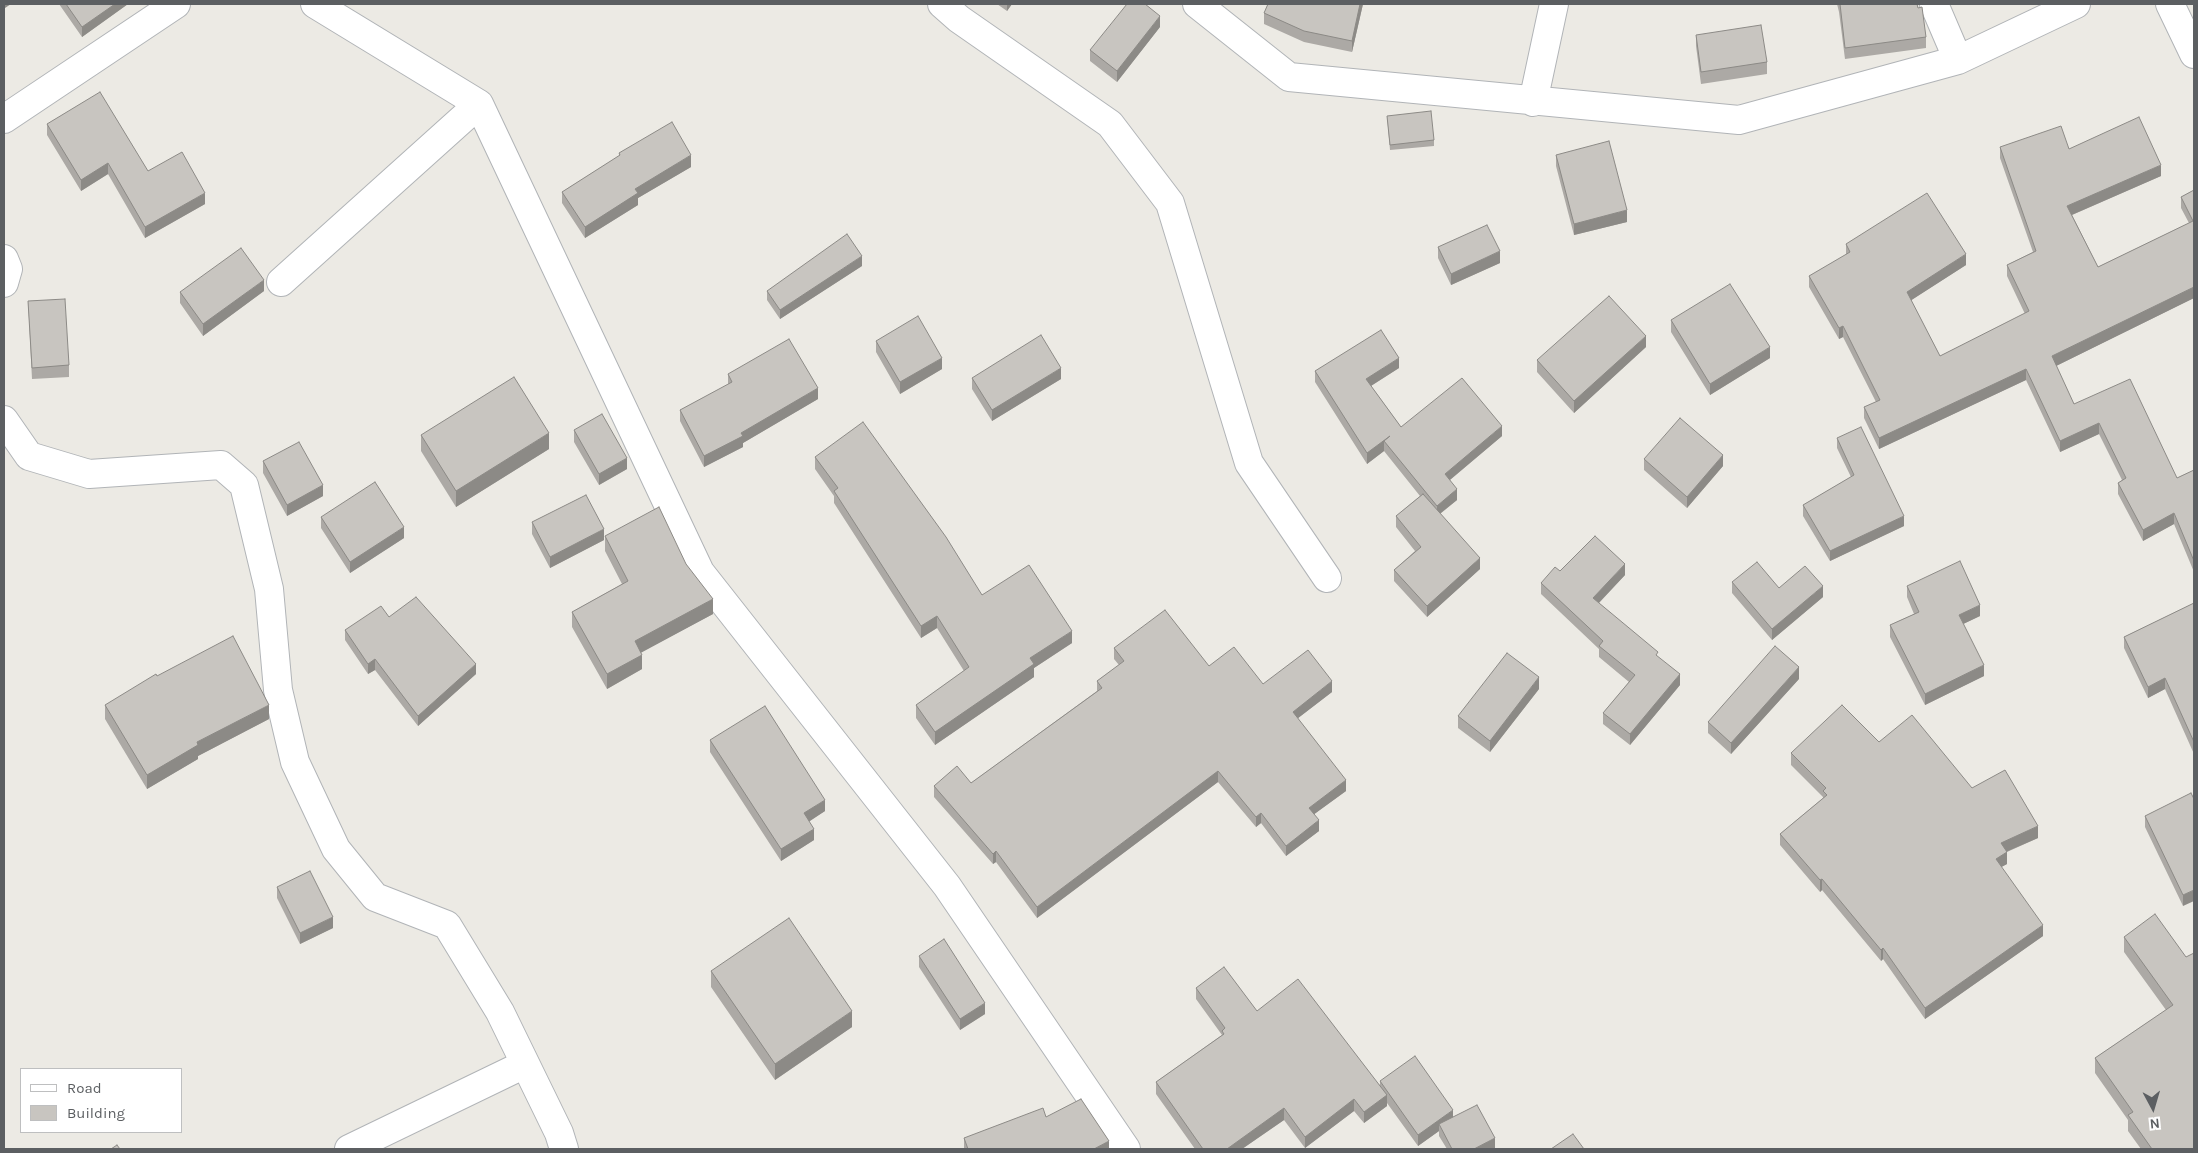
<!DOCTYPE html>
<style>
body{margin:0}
#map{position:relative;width:2198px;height:1153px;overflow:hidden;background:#eceae4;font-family:Karla,sans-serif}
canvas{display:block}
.frame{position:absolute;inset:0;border:5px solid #5c5f62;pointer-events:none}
.legend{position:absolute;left:20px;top:1068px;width:162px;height:65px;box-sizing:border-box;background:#fff;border:1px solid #bebfc0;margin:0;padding:6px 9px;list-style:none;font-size:15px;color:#5c5f62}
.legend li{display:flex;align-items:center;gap:10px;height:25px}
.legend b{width:25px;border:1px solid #bebfc0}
.north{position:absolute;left:2128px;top:1083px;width:50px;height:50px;-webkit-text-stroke:4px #fff;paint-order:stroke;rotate:174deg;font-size:14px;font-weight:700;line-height:20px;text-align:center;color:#5c5f62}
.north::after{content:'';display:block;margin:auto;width:18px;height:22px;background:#5c5f62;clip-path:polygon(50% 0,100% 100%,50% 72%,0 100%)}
</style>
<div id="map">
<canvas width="2198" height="1153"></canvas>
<div class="frame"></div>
<ul class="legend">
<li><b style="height:6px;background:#fff"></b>Road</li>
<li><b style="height:14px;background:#c8c5c0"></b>Building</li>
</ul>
<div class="north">N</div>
</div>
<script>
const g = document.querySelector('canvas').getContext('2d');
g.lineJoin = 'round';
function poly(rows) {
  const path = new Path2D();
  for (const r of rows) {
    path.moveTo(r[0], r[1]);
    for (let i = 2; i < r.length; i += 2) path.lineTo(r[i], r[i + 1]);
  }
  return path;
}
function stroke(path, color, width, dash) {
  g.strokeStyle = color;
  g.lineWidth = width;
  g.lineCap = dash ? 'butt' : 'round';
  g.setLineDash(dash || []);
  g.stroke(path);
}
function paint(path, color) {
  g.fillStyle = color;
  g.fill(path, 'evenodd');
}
const street = poly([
 [315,4,479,104,700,572,947,886,1126,1149],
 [942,4,959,19,1110,124,1170,203,1249,463,1327,578],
 [1197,4,1289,77,1739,120,1958,60,2076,4],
 [1934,4,1958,60],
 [2170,4,2194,54],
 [1533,102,1554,4],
 [4,119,176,4],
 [4,259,8,269,4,283],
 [281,282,479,104],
 [4,420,29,456,89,474,221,465,244,485,269,589,278,690,295,762,336,849,375,897,447,925,500,1012,559,1133,564,1149],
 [349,1149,525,1064]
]);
stroke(street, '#b1b4b7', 30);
stroke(street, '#fff', 28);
paint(poly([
 [59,4,128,4,82,37],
 [997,4,1012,4,1007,11],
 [1268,4,1363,4,1352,52,1304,42,1264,24,1264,13],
 [1837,4,1917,4,1926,37,1926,48,1845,59,1839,12],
 [1160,27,1117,82,1090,61,1090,50],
 [1696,35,1767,62,1767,74,1701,84,1696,46],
 [1387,116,1434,140,1434,146,1390,150],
 [47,124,205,204,145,238,108,174,81,191,47,135],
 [2000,147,2069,149,2161,176,2072,215,2098,267,2189,223,2181,208,2181,197,2194,190,2194,298,2056,366,2074,404,2177,478,2194,470,2194,572,2174,524,2143,541,2118,494,2118,483,2122,480,2099,434,2060,452,2026,380,1879,449,1864,418,1864,407,1876,402,1843,337,1839,339,1809,287,1809,276,1846,255,1846,244,1966,265,1911,300,1940,356,2025,314,2007,276,2007,265,2033,252,2000,158],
 [619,153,691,167,638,198,638,205,585,238,562,203,562,192,619,156],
 [1556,155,1627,222,1574,235,1556,166],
 [1438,247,1500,263,1451,285,1438,258],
 [862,266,780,319,767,300,767,291],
 [264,291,203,336,180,303,180,292],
 [28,301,69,365,69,377,32,379],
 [1671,320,1770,358,1710,395,1671,332],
 [876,341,942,369,900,394,876,352],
 [1646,347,1574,413,1537,372,1537,360],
 [1399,368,1371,386,1401,427,1502,436,1450,480,1457,500,1440,514,1480,569,1427,617,1394,581,1394,570,1415,551,1396,527,1396,516,1420,496,1384,451,1367,464,1315,382,1315,371],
 [728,374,818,399,743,443,743,447,704,467,680,421,680,410,728,385],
 [972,378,1061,379,992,421,972,389],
 [574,430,627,469,599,485,574,442],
 [421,435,549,449,456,507,421,451],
 [1837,438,1904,526,1830,561,1803,516,1803,505,1851,477,1837,448],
 [815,457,982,595,1072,643,1034,668,1034,677,935,745,916,718,916,705,964,671,937,628,921,638,834,503,834,496,815,469],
 [1644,459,1723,466,1687,508,1644,470],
 [263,461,323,496,287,516,263,473],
 [321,517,404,538,350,573,321,528],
 [532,522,604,540,550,568,532,534],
 [605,536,686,564,713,614,641,652,642,669,607,689,572,627,572,612,622,584,605,551],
 [1560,571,1625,575,1599,603,1658,657,1680,685,1630,745,1603,724,1603,713,1629,682,1599,657,1599,649,1541,594,1541,583],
 [1732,582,1779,588,1823,597,1772,640,1732,593],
 [1907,586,1980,616,1963,624,1984,676,1925,705,1890,637,1890,625,1914,614,1907,597],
 [2194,603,2194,754,2165,689,2148,698,2124,648,2124,637],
 [389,617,476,674,418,726,375,670,368,674,345,640,345,630],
 [1114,648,1209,666,1263,684,1332,692,1298,718,1346,791,1314,814,1319,831,1286,856,1261,823,1256,827,1218,782,1037,918,996,862,993,864,934,797,934,786,971,783,1097,691,1097,681,1119,665,1114,659],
 [1799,679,1731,754,1708,733,1708,722],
 [1539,689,1490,752,1458,728,1458,716],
 [105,705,269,719,198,756,198,759,147,789,105,719],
 [710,740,825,811,809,821,814,840,781,861,710,752],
 [1879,742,1972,788,2038,838,2007,852,2007,864,2001,867,2043,936,1925,1019,1883,959,1881,961,1822,890,1820,892,1780,845,1780,834,1823,798,1823,797,1791,765,1791,753],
 [2194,799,2183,906,2145,827,2145,816],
 [277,887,333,928,300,944,277,898],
 [2124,937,2186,957,2194,1149,2141,1149,2128,1131,2128,1120,2095,1073,2095,1058,2166,1010,2124,952],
 [919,956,985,1014,960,1030,919,967],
 [711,971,852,1027,775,1080,711,987],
 [1196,988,1257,1011,1380,1085,1380,1081,1453,1117,1495,1149,1447,1149,1439,1136,1439,1131,1418,1146,1387,1103,1387,1106,1364,1123,1354,1111,1305,1148,1284,1120,1242,1149,1195,1149,1156,1094,1156,1082,1222,1035,1196,999],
 [1046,1117,1109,1149,964,1149,964,1138]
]), '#aca9a5');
paint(poly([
 [5,4,11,4,5,8],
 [115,4,128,4,82,37,82,27],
 [1007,4,1012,4,1007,11],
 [1360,4,1363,4,1352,52,1352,41],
 [1160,16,1160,27,1117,82,1117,71],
 [691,155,691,167,638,198,638,205,585,238,585,227,635,189],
 [108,163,108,174,81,191,81,180],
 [2161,165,2161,176,2067,217,2067,206],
 [205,193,205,204,145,238,145,227],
 [1627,210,1627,222,1574,235,1574,224],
 [1500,251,1500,263,1451,285,1451,274],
 [1966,254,1966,265,1907,303,1907,292],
 [862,256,862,266,780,319,780,310],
 [264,280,264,291,203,336,203,324],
 [2194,287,2194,298,2052,368,2052,356],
 [1843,326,1843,337,1839,339,1839,328],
 [1646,336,1646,347,1574,413,1574,401],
 [1770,347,1770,358,1710,395,1710,384],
 [942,358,942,369,900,394,900,382],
 [1399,358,1399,368,1366,389,1366,379],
 [1061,368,1061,379,992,421,992,410],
 [2026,369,2026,380,1879,449,1879,438],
 [818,388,818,399,743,443,743,447,704,467,704,456,741,433],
 [2099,423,2099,434,2060,452,2060,441],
 [1502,426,1502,436,1445,484,1445,474],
 [549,433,549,449,456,507,456,491],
 [1390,436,1384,441,1384,451,1367,464,1367,453],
 [1723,455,1723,466,1687,508,1687,497],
 [627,458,627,469,599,485,599,474],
 [323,485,323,496,287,516,287,505],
 [1457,489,1457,500,1437,516,1437,506],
 [2174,513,2174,524,2143,541,2143,530],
 [1904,516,1904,526,1830,561,1830,551],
 [404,527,404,538,350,573,350,562],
 [604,529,604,540,550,568,550,557],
 [1480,558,1480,569,1427,617,1427,606],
 [1625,564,1625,575,1593,609,1593,598],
 [1823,586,1823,597,1772,640,1772,629],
 [713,599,713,614,635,656,635,641],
 [1980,605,1980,616,1959,626,1959,615],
 [937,616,937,628,921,638,921,626],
 [1072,631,1072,643,1034,668,1034,677,935,745,935,732,1030,658],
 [642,655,642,669,607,689,607,674],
 [375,659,375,670,368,674,368,664],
 [476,664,476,674,418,726,418,716],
 [1984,665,1984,676,1925,705,1925,694],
 [1799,667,1799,679,1731,754,1731,743],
 [1680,674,1680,685,1630,745,1630,734],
 [1539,677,1539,689,1490,752,1490,741],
 [2165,678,2165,689,2148,698,2148,687],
 [1332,681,1332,692,1293,722,1293,712],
 [269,705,269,719,198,756,198,759,147,789,147,775,197,742],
 [1218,771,1218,782,1037,918,1037,907],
 [1346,780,1346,791,1309,818,1309,808],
 [825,800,825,811,804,825,804,813],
 [1261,813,1261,823,1256,827,1256,817],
 [1319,820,1319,831,1286,856,1286,846],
 [2038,826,2038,838,2001,854,2001,843],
 [814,829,814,840,781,861,781,849],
 [996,851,996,862,993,864,993,854],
 [2007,852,2007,864,1996,870,1996,859],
 [1822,879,1822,890,1820,892,1820,880],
 [2194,890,2194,901,2183,906,2183,895],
 [333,917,333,928,300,944,300,933],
 [2043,925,2043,936,1925,1019,1925,1008],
 [1883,948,1883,959,1881,961,1881,950],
 [985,1003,985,1014,960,1030,960,1019],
 [852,1011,852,1027,775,1080,775,1064],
 [1387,1095,1387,1106,1364,1123,1364,1112],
 [1354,1099,1354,1111,1305,1148,1305,1137],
 [1284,1108,1284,1120,1242,1149,1227,1149],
 [1453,1110,1453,1122,1439,1124,1439,1131,1418,1146,1418,1135],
 [1495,1138,1495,1149,1474,1149],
 [1109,1141,1109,1149,1094,1149]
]), '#8c8a86');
const building = poly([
 [66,4,115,4,82,27,66,4],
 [1127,4,1145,4,1160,16,1117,71,1090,50,1127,4],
 [1268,4,1360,4,1352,41,1304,31,1264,13,1268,4],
 [1840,4,1917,4,1918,8,1922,7,1926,37,1845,48,1840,4],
 [1761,25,1767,62,1701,72,1696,35,1761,25],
 [100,92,148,171,182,152,205,193,145,227,108,163,81,180,47,124,100,92],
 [1431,111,1434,140,1390,145,1387,116,1431,111],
 [2139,117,2161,165,2067,206,2098,267,2193,221,2181,197,2194,190,2194,287,2052,356,2074,404,2130,379,2177,478,2194,470,2194,561,2174,513,2143,530,2118,483,2126,478,2099,423,2060,441,2026,369,1879,438,1864,407,1880,400,1843,326,1839,328,1809,276,1850,252,1846,244,1927,193,1966,254,1907,292,1940,356,2029,311,2007,265,2036,251,2000,147,2061,126,2069,149,2139,117],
 [672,122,691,155,635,189,638,193,585,227,562,192,620,155,619,153,672,122],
 [1609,141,1627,210,1574,224,1556,155,1609,141],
 [1487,225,1500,251,1451,274,1438,247,1487,225],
 [847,234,862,256,780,310,767,291,847,234],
 [241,248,264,280,203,324,180,292,241,248],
 [1730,284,1770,347,1710,384,1671,320,1730,284],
 [1609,296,1646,336,1574,401,1537,360,1609,296],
 [65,299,69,365,32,368,28,301,65,299],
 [918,316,942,358,900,382,876,341,918,316],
 [1381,330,1399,358,1366,379,1401,427,1462,378,1502,426,1445,474,1457,489,1437,506,1384,441,1390,436,1367,453,1315,371,1381,330],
 [1041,335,1061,368,992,410,972,378,1041,335],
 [789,339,818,388,741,433,743,436,704,456,680,410,732,382,728,374,789,339],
 [514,377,549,433,456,491,421,435,514,377],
 [602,414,627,458,599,474,574,430,602,414],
 [1680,418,1723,455,1687,497,1644,459,1680,418],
 [863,422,946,537,982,595,1029,565,1072,631,1030,658,1034,664,935,732,916,705,969,667,937,616,921,626,834,491,838,488,815,457,863,422],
 [1861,427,1904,516,1830,551,1803,505,1854,475,1837,438,1861,427],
 [299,442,323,485,287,505,263,461,299,442],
 [375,482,404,527,350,562,321,517,375,482],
 [1423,494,1480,558,1427,606,1394,570,1421,547,1396,516,1423,494],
 [586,495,604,529,550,557,532,522,586,495],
 [659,507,686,564,713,599,635,641,642,655,607,674,572,612,628,581,605,536,659,507],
 [1595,536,1625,564,1593,598,1658,652,1656,655,1680,674,1630,734,1603,713,1635,675,1599,646,1603,641,1541,583,1555,567,1560,571,1595,536],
 [1960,561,1980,605,1959,615,1984,665,1925,694,1890,625,1919,612,1907,586,1960,561],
 [1757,562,1779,588,1805,566,1823,586,1772,629,1732,582,1757,562],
 [416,597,476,664,418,716,375,659,368,664,345,630,381,606,389,617,416,597],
 [2194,603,2194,742,2165,678,2148,687,2124,637,2194,603],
 [1165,610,1209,666,1234,647,1263,684,1308,650,1332,681,1293,712,1346,780,1309,808,1319,820,1286,846,1261,813,1256,817,1218,771,1037,907,996,851,993,854,934,786,957,766,971,783,1102,688,1097,681,1124,661,1114,648,1165,610],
 [233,636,269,705,197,742,198,745,147,775,105,705,156,674,157,676,233,636],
 [1775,646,1799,667,1731,743,1708,722,1775,646],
 [1507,653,1539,677,1490,741,1458,716,1507,653],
 [1842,705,1879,742,1912,715,1972,788,2005,770,2038,826,2001,843,2007,852,1996,859,2043,925,1925,1008,1883,948,1881,950,1822,879,1820,880,1780,834,1827,795,1823,791,1826,788,1791,753,1842,705],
 [765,706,825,800,804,813,814,829,781,849,710,740,765,706],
 [2191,793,2194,799,2194,890,2183,895,2145,816,2191,793],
 [310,871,333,917,300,933,277,887,310,871],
 [2155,914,2186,957,2194,953,2194,1149,2152,1149,2128,1115,2133,1112,2095,1058,2173,1005,2124,937,2155,914],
 [789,918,852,1011,775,1064,711,971,789,918],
 [944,939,985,1003,960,1019,919,956,944,939],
 [1224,967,1257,1011,1298,979,1387,1095,1364,1112,1354,1099,1305,1137,1284,1108,1227,1149,1203,1149,1156,1082,1224,1034,1222,1031,1225,1028,1196,988,1224,967],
 [1415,1056,1453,1110,1418,1135,1380,1081,1415,1056],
 [1081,1099,1109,1141,1094,1149,968,1149,964,1138,1043,1108,1046,1117,1081,1099],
 [1477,1105,1495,1138,1474,1149,1452,1149,1439,1124,1477,1105],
 [1573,1134,1584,1149,1551,1149,1573,1134],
 [117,1145,120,1149,111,1149,117,1145]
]);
paint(building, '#c8c5c0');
stroke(building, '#8c8a86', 1);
</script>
